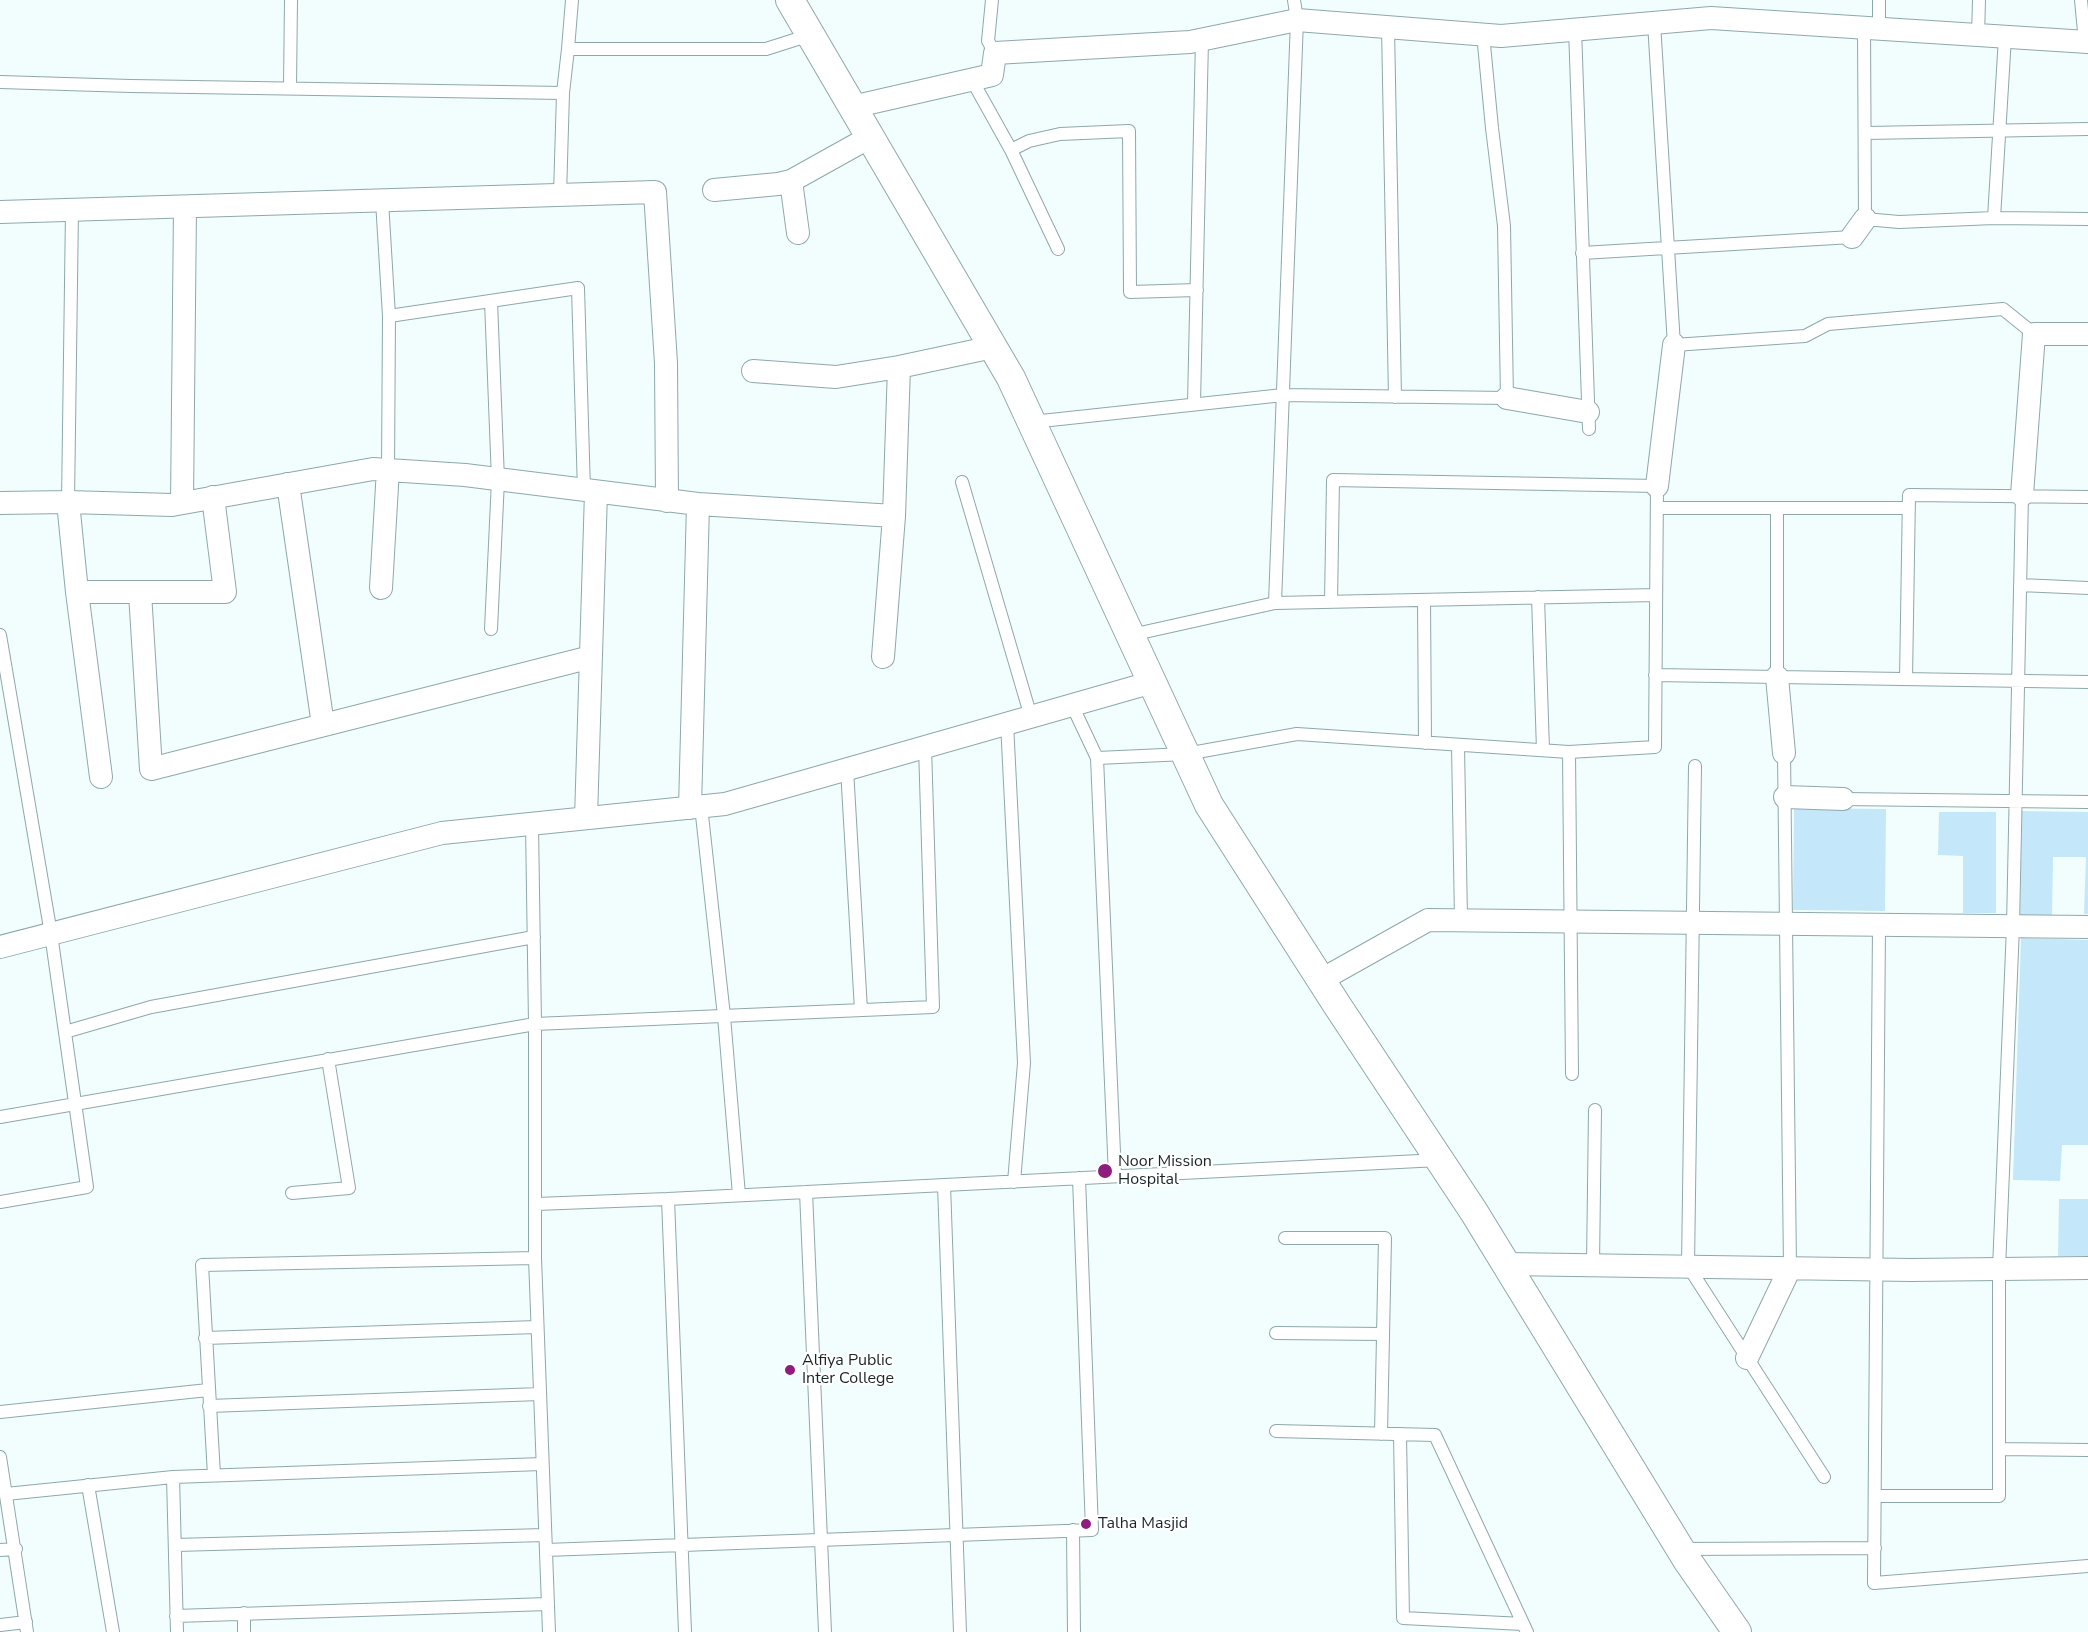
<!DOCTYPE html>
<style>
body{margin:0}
canvas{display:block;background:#f2fdfd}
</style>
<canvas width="2088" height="1632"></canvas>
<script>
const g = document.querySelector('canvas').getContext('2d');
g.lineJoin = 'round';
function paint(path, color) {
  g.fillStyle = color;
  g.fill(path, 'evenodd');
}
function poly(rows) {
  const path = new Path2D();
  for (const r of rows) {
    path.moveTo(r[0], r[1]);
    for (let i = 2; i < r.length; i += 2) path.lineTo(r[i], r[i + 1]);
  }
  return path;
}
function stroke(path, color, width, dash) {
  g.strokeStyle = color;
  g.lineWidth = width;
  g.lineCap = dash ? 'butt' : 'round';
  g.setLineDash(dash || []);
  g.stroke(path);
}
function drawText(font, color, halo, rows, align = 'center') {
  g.font = font + ' "Nunito Sans",sans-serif';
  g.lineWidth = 4.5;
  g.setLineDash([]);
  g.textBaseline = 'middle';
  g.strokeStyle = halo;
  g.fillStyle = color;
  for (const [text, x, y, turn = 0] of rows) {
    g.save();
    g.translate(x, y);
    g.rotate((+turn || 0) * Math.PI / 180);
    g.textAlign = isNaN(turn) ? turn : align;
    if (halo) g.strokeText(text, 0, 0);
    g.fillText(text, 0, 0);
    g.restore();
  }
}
paint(poly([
 [1794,808,1886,809,1885,911,1793,910],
 [2022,811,2088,812,2088,914,2084,914,2086,857,2053,857,2052,918,2020,917],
 [1939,812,1996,812,1996,913,1963,913,1963,856,1938,855],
 [2021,938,2088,940,2088,1145,2062,1145,2060,1181,2013,1180],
 [2059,1199,2088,1199,2088,1256,2058,1256]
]), '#c4e8f9');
const service = poly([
 [992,0,988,41,995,53],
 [1879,0,1879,30],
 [2081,0,2085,42],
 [1654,23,1674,345,1805,336,1828,324,2003,309,2034,334],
 [1388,27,1395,397],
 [1575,29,1589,429],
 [1864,29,1865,219,1899,222,1994,218,2088,219],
 [1978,36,1979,0],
 [568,49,572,0],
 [972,80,1011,150,1058,249],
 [0,82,131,86,563,93,568,49,766,49,810,35],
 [290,88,291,0],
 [1866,133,2088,129],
 [1011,150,1029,141,1060,134,1129,131,1130,292,1197,290],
 [560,195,563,93],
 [382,201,389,316,388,469],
 [1994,218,2005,37],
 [1582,253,1852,237],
 [389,316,578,288,584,491],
 [1194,404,1202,39],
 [1032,422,1283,395,1507,398,1504,226,1492,128,1483,34],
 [962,482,1031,717],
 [68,502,72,210],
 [1657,508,1909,508],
 [2020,585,2088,588],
 [1538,597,1543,750],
 [1424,600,1425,743],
 [1275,603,1297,20,1294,0],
 [491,629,498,480,491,301],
 [0,635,51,934,87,1187,0,1202],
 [1131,635,1275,603,1656,595],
 [1655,675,2088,682],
 [1777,677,1777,508],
 [1906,679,1909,495,2088,497],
 [1072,705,1097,758],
 [1007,723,1024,1063,1014,1182],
 [1458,745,1461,920],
 [1569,752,1572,1074],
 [1784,753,1790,1268],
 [1695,766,1688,1266,1824,1477],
 [847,769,861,1010],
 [1843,799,2088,802],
 [701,806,724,1016,739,1195],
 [532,824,535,1024,535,1258,549,1632],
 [1879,924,1874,1583,2088,1566],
 [65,1032,151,1007,534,937],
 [0,1117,535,1024,933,1007,925,747],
 [1115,1176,1097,758,1186,754,1297,734,1569,752,1655,747,1657,486,1333,480,1331,602],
 [944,1185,960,1632],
 [806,1192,825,1632],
 [292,1193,349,1188,328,1059],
 [536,1204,668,1199],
 [1285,1238,1385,1238,1381,1434],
 [1593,1265,1595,1110],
 [1276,1333,1383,1334],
 [205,1338,537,1327],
 [209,1406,540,1394],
 [0,1412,208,1390],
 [1276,1431,1435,1435,1527,1632],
 [1400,1434,1403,1618,1523,1624],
 [1999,1449,2088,1450],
 [0,1457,27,1632],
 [214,1475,202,1265,535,1258],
 [173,1477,177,1632],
 [88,1485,113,1632],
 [6,1494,173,1477,542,1464],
 [1875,1496,1999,1496,1999,1269,2013,926,2022,495],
 [1073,1530,1074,1632],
 [175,1545,545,1535],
 [1681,1549,1875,1548],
 [0,1550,16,1549],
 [546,1550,1092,1530,1079,1178],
 [244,1613,244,1632],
 [176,1616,548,1604],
 [0,1625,26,1622],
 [685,1632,668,1199,1439,1160]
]);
const minor = poly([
 [852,107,992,75,995,53,1190,42,1297,20,1501,36,1711,18,2088,42],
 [791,181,798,233],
 [714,190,778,184,791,181,870,137],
 [0,212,655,192,666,363,667,501],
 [1852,237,1865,219],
 [753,371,836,377,899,367],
 [1507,398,1588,412],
 [288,484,323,725],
 [1657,486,1674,345],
 [2022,495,2034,334,2088,334],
 [68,502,77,592,101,777],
 [0,503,68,502,172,505,373,469,465,475,698,504,894,516],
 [182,503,185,207],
 [381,588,388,469],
 [77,592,225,592,213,497],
 [140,593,151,769,591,657],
 [883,657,894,516,899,367,993,347],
 [1777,677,1784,753],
 [1785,797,1843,799],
 [690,808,698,504],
 [586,818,596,492],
 [0,947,442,833,725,804,1153,682],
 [1321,980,1428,920,2088,927],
 [1506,1264,1911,1270,2088,1268],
 [1747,1358,1790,1268]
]);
const tertiary = poly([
 [790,0,1011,378,1209,805,1337,1005,1474,1212,1687,1560,1737,1632]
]);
stroke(service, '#8ea8aa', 14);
stroke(minor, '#8ea8aa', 24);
stroke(tertiary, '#8ea8aa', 30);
stroke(service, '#fff', 12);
stroke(minor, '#fff', 22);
stroke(tertiary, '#fff', 28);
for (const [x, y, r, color] of [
 [1105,1171,8,"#8f1d7e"],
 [790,1370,6,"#8f1d7e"],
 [1086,1524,6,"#8f1d7e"]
]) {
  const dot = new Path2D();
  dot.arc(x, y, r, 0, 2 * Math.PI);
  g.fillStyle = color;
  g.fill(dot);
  stroke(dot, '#fff', 2);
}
drawText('16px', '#1a2425', '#fff', [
 ["Noor Mission",1118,1162],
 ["Hospital",1118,1180],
 ["Alfiya Public",802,1361],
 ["Inter College",802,1379],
 ["Talha Masjid",1098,1524]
], 'left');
</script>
